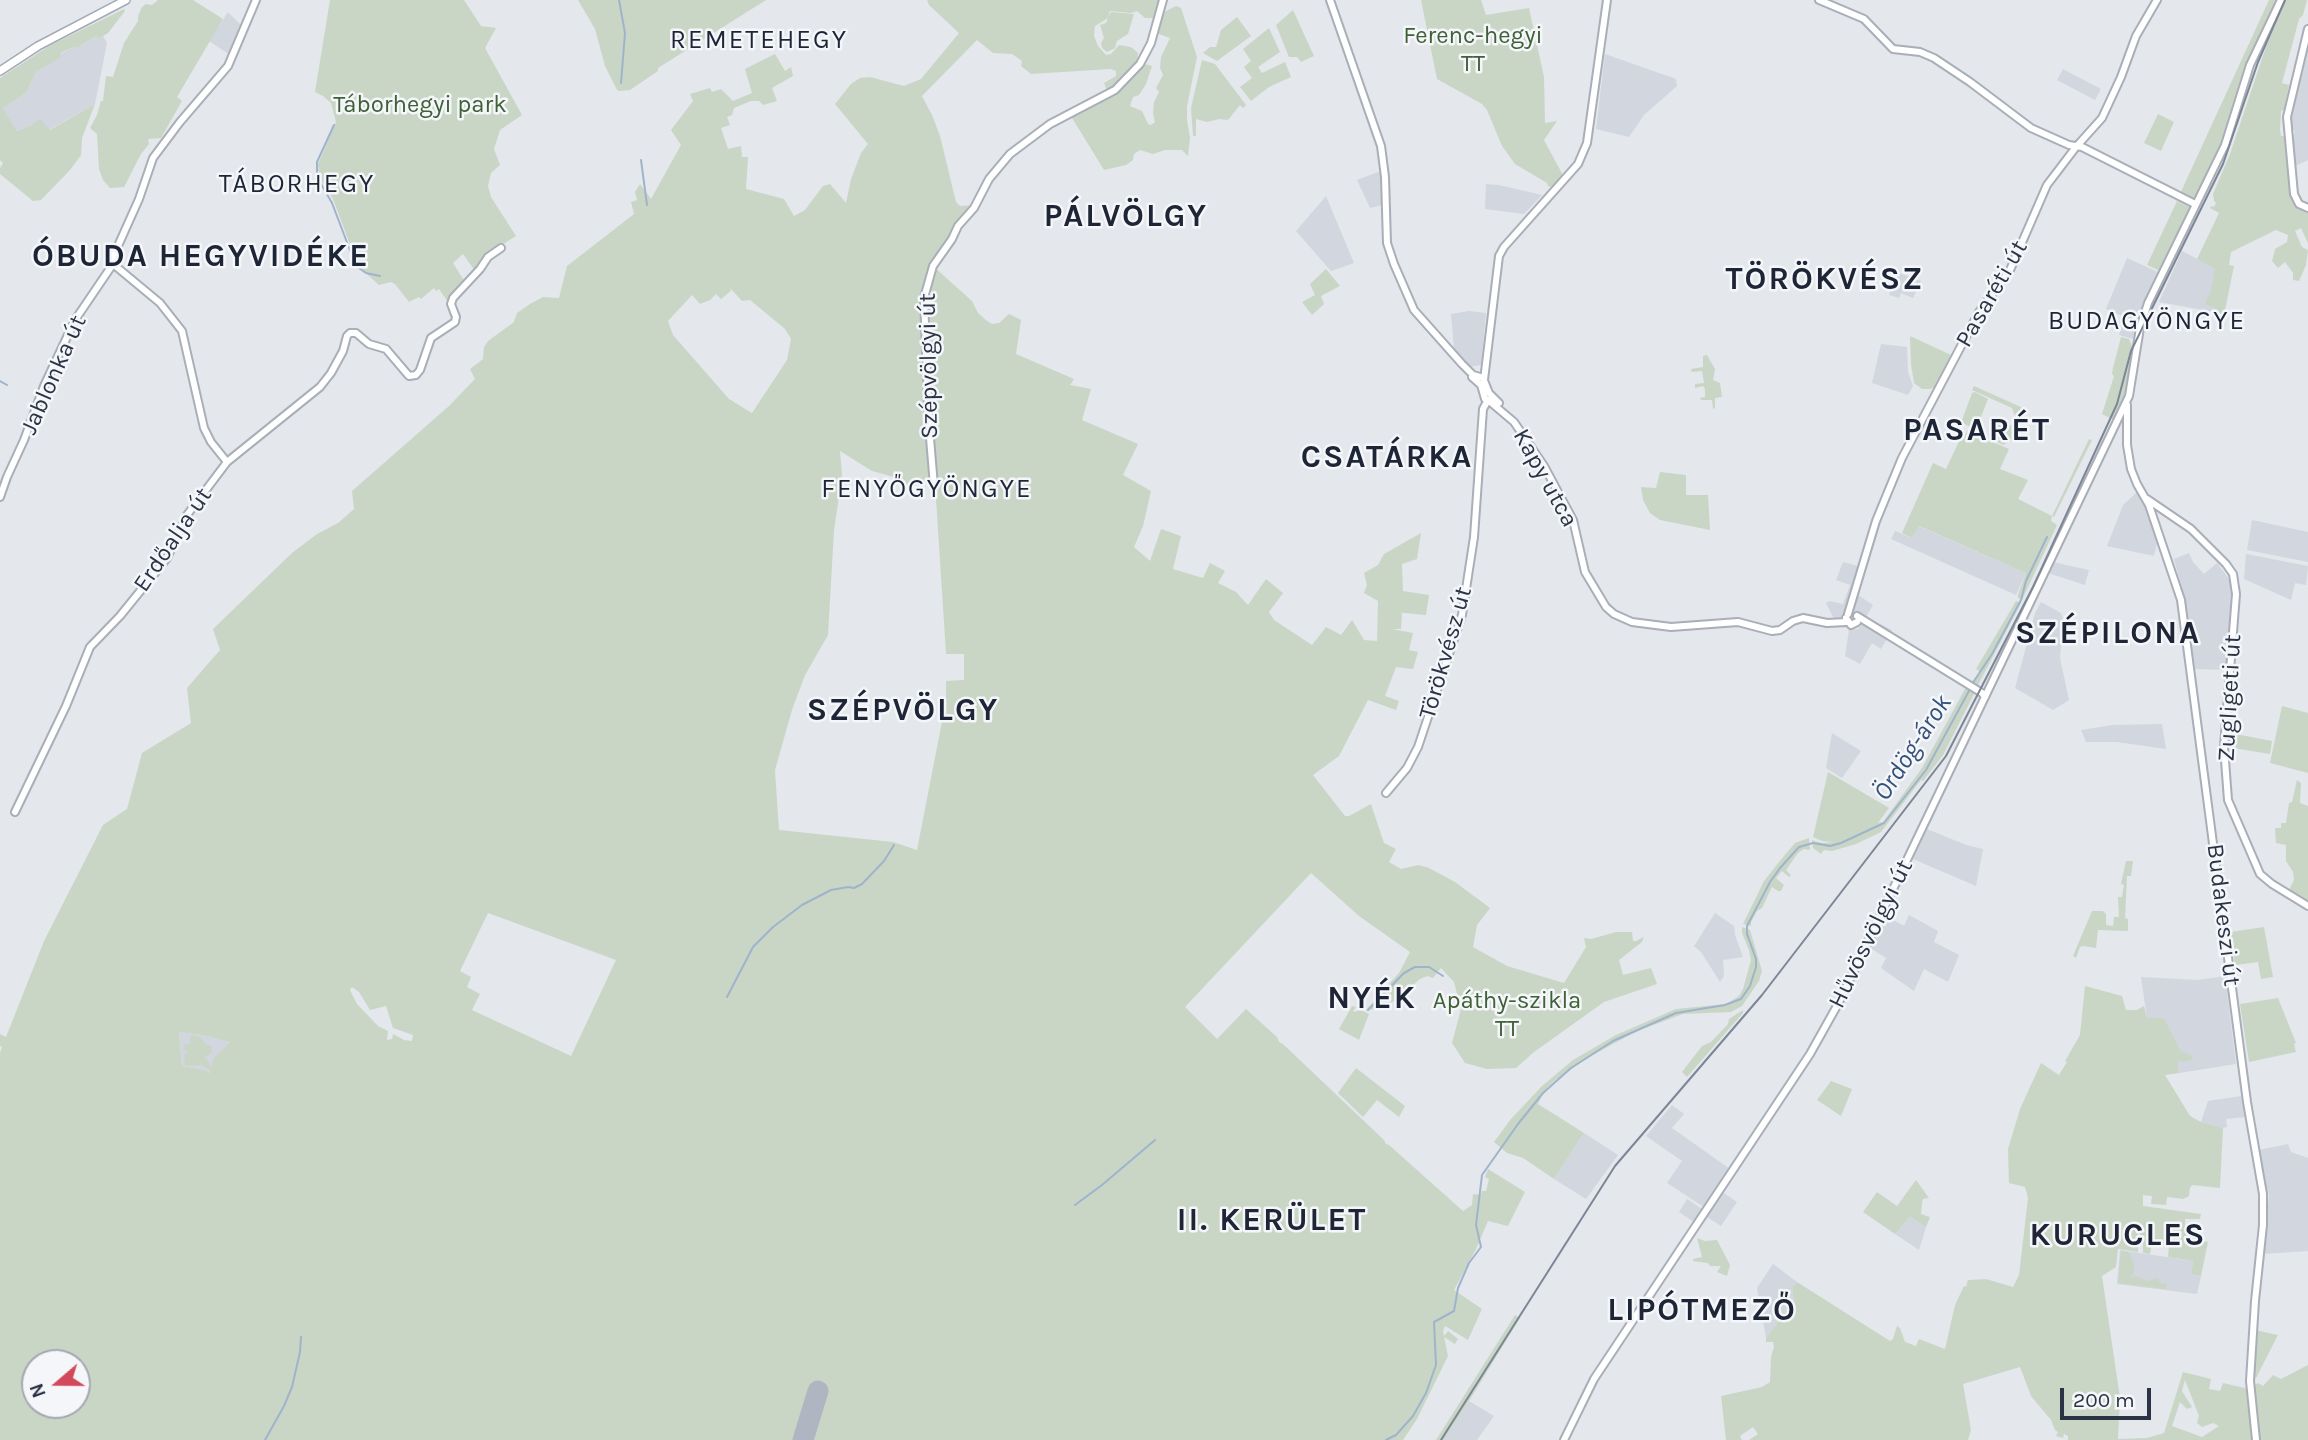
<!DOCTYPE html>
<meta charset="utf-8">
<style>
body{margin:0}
#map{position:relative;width:2308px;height:1440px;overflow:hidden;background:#e4e7ec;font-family:Karla,sans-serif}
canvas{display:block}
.north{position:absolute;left:21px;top:1349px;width:70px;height:70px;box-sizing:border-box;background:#f4f6f9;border:2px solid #a4a8b1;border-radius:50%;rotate:250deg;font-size:19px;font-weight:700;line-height:28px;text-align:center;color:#2b3445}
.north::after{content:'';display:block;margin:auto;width:24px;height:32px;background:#d1495b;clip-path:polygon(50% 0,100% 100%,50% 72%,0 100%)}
.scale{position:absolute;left:2060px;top:1388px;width:91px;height:32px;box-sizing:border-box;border:4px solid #2b3445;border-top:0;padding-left:9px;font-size:21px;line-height:24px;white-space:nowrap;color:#2b3445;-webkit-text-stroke:5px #f4f6f9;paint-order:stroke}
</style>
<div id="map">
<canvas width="2308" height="1440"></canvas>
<div class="north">N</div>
<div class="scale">200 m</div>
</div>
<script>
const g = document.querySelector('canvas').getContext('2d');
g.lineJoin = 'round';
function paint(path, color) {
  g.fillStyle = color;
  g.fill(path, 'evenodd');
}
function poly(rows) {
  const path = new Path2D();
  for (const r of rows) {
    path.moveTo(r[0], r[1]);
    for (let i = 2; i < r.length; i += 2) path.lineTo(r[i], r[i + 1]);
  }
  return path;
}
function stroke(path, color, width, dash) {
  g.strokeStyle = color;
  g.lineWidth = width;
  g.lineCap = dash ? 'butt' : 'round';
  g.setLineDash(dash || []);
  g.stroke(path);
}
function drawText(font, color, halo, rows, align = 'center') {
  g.font = font + ' Karla,sans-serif';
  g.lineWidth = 5;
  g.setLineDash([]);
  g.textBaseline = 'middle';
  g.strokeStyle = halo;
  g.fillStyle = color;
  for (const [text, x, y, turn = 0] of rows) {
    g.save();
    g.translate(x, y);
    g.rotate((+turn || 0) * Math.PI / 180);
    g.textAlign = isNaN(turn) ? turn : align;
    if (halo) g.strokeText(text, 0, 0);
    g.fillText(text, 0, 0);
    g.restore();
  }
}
paint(poly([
 [228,12,241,25,230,55,209,41],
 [96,36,98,39,103,36,107,43,95,104,49,130,32,125,17,131,3,108,26,93,36,72,59,58,61,54,73,47,79,47],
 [2308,38,2308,160,2295,166,2293,140,2295,131,2290,128,2291,112,2303,71,2300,70],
 [1605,54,1676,79,1677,86,1644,115,1629,137,1596,129],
 [2063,69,2101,89,2095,100,2057,80],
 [1378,172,1382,174,1383,205,1370,208,1357,180],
 [1486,184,1499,185,1542,195,1524,214,1485,209],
 [1326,196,1354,263,1331,271,1296,231],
 [2182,251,2215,268,2222,294,2214,312,2159,302],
 [2127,258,2160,273,2133,339,2119,335,2124,317,2106,309],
 [1897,272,1921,281,1913,298,1901,293,1899,298,1889,295],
 [1469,311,1486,313,1481,365,1469,367,1454,349,1451,314],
 [1881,344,1907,347,1908,372,1913,386,1908,395,1872,383],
 [2138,491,2145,505,2157,543,2154,556,2107,546,2123,505],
 [2252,520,2308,532,2308,562,2247,550],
 [1918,526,2026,573,2016,595,1891,539,1895,531,1912,538],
 [2189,553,2193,562,2204,574,2217,563,2229,579,2231,592,2226,670,2195,669,2186,605,2174,559],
 [2246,554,2308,566,2306,585,2295,583,2291,600,2244,579],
 [1843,562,1866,568,1858,595,1873,605,1866,617,1892,630,1881,649,1872,643,1860,664,1845,656,1849,630,1858,629,1866,620,1849,609,1843,617,1834,619,1826,603,1830,601,1843,604,1850,585,1836,580],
 [2053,562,2089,570,2085,585,2048,573],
 [2041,602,2061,613,2063,619,2060,658,2069,700,2053,710,2015,688,2035,613],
 [2162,724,2166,749,2117,742,2086,742,2081,730,2113,725],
 [1832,733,1861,751,1842,778,1826,768],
 [1927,829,1966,845,1983,849,1976,886,1913,859],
 [1715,913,1734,926,1735,935,1743,957,1723,960,1724,976,1720,982,1701,952,1694,946],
 [1884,915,1904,926,1909,915,1938,931,1934,942,1959,955,1948,982,1924,969,1914,991,1881,968,1886,958,1870,948],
 [2225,976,2236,1064,2179,1073,2178,1062,2185,1055,2181,1051,2164,1019,2147,1018,2141,977,2198,980],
 [179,1032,201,1035,232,1042,214,1057,209,1073,205,1070,182,1066],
 [2241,1096,2245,1117,2226,1119,2227,1127,2223,1128,2201,1122,2208,1101],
 [1672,1105,1684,1114,1672,1128,1730,1169,1704,1207,1667,1183,1682,1161,1646,1136],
 [1584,1133,1618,1155,1586,1199,1554,1179],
 [2288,1144,2291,1152,2308,1158,2308,1251,2263,1254,2269,1195,2264,1181,2259,1150],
 [1722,1192,1737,1202,1721,1226,1701,1213,1694,1222,1679,1212,1687,1199,1708,1213],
 [1910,1217,1926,1227,1919,1250,1895,1234],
 [2120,1250,2193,1261,2191,1274,2201,1276,2197,1294,2117,1284],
 [1773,1264,1797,1282,1792,1288,1794,1301,1766,1338,1757,1288],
 [1469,1401,1494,1416,1477,1440,1444,1440]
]), '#d2d6de');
paint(poly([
 [158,0,193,0,223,19,177,97,182,101,161,138,148,139,149,144,141,154,124,187,110,188,103,180,99,169,97,134,90,128,97,115,101,101,103,101,106,76,113,77,124,43,138,21,138,16,142,7,146,4,152,5],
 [330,0,464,0,481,26,496,28,485,48,522,115,500,130,494,149,500,165,491,173,488,186,491,197,516,236,481,258,479,267,475,271,463,254,453,263,465,282,448,302,439,289,436,291,434,288,421,299,419,297,409,302,395,284,391,282,379,285,358,266,333,199,319,177,318,164,336,122,331,103,323,96,315,92],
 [578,0,766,0,658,68,658,71,630,90,619,91,617,90,605,66,595,29],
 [927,0,1162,0,1158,18,1145,18,1137,11,1131,13,1110,11,1108,17,1111,12,1134,14,1128,34,1117,41,1115,48,1107,52,1102,48,1101,43,1104,38,1100,25,1106,23,1108,18,1095,26,1094,36,1098,46,1106,55,1111,54,1119,45,1131,47,1138,53,1137,62,1152,66,1146,84,1139,95,1133,97,1130,106,1142,111,1148,124,1151,125,1155,122,1153,113,1154,102,1159,92,1156,88,1163,75,1160,68,1161,57,1170,38,1156,33,1162,13,1176,6,1181,8,1197,57,1187,106,1187,120,1190,138,1188,156,1182,150,1165,150,1153,154,1140,150,1134,154,1133,160,1126,165,1104,170,1069,113,1108,93,1104,83,1116,76,1116,71,1111,69,1031,74,1021,66,1022,61,1012,54,993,53,977,40,922,96,932,115,940,136,956,202,960,206,976,205,933,266,972,301,978,313,987,321,992,324,999,323,1009,314,1021,320,1016,354,1074,379,1070,385,1091,389,1082,420,1138,444,1123,475,1151,491,1143,526,1134,547,1150,561,1161,529,1181,536,1173,569,1203,578,1210,563,1225,571,1218,583,1236,592,1248,605,1266,579,1283,593,1269,612,1274,620,1312,645,1326,627,1341,635,1352,620,1364,640,1377,641,1378,601,1364,593,1367,585,1364,573,1378,565,1384,554,1421,533,1417,559,1402,564,1403,591,1429,595,1426,615,1394,612,1402,613,1401,629,1392,629,1413,633,1409,650,1418,652,1413,669,1396,667,1385,696,1399,701,1396,710,1368,700,1339,756,1313,775,1345,816,1349,816,1371,804,1384,843,1396,849,1389,862,1401,869,1419,865,1429,868,1455,882,1490,908,1477,925,1473,947,1507,966,1564,983,1586,947,1584,938,1591,939,1616,932,1632,932,1633,941,1636,941,1644,937,1642,942,1619,960,1623,975,1651,968,1657,984,1604,1002,1534,1052,1516,1068,1487,1069,1465,1063,1452,1043,1461,1009,1454,982,1441,968,1433,978,1427,976,1420,979,1397,999,1382,1008,1366,1010,1399,973,1410,952,1359,916,1311,873,1185,1007,1217,1039,1246,1009,1277,1037,1279,1042,1283,1044,1384,1140,1386,1144,1389,1145,1463,1211,1472,1205,1473,1194,1481,1195,1482,1191,1486,1191,1489,1179,1485,1177,1488,1169,1525,1192,1508,1226,1488,1221,1476,1249,1454,1290,1482,1309,1468,1340,1445,1326,1443,1331,1444,1336,1448,1331,1458,1339,1455,1344,1444,1337,1448,1356,1417,1419,1403,1440,0,1440,0,1053,2,1047,0,1046,0,1034,6,1037,44,941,103,825,127,809,142,753,191,723,187,688,220,650,213,629,292,553,317,534,338,523,354,509,352,491,449,406,475,379,470,369,483,359,484,347,488,341,514,322,517,313,530,304,543,297,559,298,567,266,634,214,631,202,637,200,635,192,640,184,651,199,681,145,671,130,693,101,690,94,710,88,712,92,721,89,733,101,752,93,745,69,775,54,785,71,791,67,793,76,772,88,777,101,763,105,759,101,751,101,734,108,732,115,727,117,730,125,721,128,728,149,741,146,742,157,748,157,746,189,784,199,794,216,805,210,823,186,830,184,846,203,851,179,861,153,868,144,835,104,851,84,860,78,870,77,904,86,921,79,959,33,929,5],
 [730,288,742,301,750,300,785,329,791,339,787,360,752,413,729,399,673,335,668,321,692,295,700,304,710,300,716,294,721,299,731,291],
 [840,451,872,471,894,477,910,488,916,483,935,483,946,654,964,654,964,680,946,681,946,701,917,850,893,842,779,830,775,770,792,710,805,675,828,635,834,530,842,476],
 [488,913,616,960,571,1056,472,1010,480,994,467,987,471,977,460,971],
 [352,987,359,992,370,1010,386,1006,393,1028,413,1035,412,1041,404,1040,393,1034,392,1039,387,1040,388,1031,378,1026,357,1004,350,990],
 [179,1032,201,1035,231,1042,214,1057,211,1066,204,1056,209,1055,212,1051,211,1046,206,1044,200,1037,193,1035,190,1037,190,1044,184,1045,183,1049,189,1053,184,1054,185,1066,202,1065,210,1070,209,1073,205,1070,182,1066],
 [35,1363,77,1363,77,1405,35,1405],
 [1421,0,1481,0,1486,15,1529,8,1544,77,1545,123,1557,121,1544,140,1565,179,1558,188,1548,186,1547,183,1515,164,1502,146,1487,110,1482,104,1437,79],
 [2269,0,2279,0,2251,60,2228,131,2195,201,2180,194],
 [2286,0,2307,0,2303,15,2299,19,2282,83,2289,85,2284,110,2281,111,2280,130,2281,136,2284,136,2292,201,2298,208,2308,213,2308,243,2301,228,2295,231,2302,247,2308,250,2306,265,2299,281,2293,280,2293,273,2285,262,2278,268,2272,261,2275,249,2287,242,2288,235,2276,230,2231,252,2229,265,2234,266,2224,315,2214,312,2215,308,2205,304,2211,290,2215,269,2197,259,2219,213,2210,208,2211,206,2214,207,2216,203,2214,201,2213,194,2230,154,2266,47],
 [124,9,125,11,108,33,98,39,96,36,79,47,73,47,61,53,60,58,36,72,26,93,3,108,17,131,32,125,40,119,50,130,95,104,82,138,81,155,70,170,41,200,33,201,0,174,0,168,3,163,0,160,0,78,49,46],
 [1293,10,1314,56,1301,62,1297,57,1289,57,1276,25],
 [1237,17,1251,36,1217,61,1203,53,1210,47,1216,47,1221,30],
 [1269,28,1280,52,1258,67,1262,73,1285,62,1291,77,1269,87,1251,101,1240,87,1252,78,1244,67,1251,61,1243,49],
 [1202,60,1215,64,1246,105,1243,108,1240,105,1228,120,1219,119,1207,122,1196,119,1196,136,1193,136,1191,108],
 [2158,114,2174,122,2161,151,2144,143],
 [2177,201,2191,208,2160,271,2147,265],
 [1326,269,1340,286,1321,296,1324,304,1312,315,1302,302,1315,295,1310,284],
 [1910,336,1951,355,1938,386,1930,389,1922,389,1914,383,1911,364],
 [2121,337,2129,339,2134,351,2127,393,2114,420,2102,414,2114,376,2112,374,2113,368],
 [1707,355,1715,369,1713,380,1720,383,1722,397,1715,398,1715,408,1713,409,1712,400,1701,400,1700,398,1705,397,1705,389,1703,386,1695,388,1695,384,1704,383,1702,371,1692,372,1691,369,1703,367,1703,356],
 [1974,386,2021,407,2022,419,2011,441,2003,445,1997,442,2001,439,1990,438,1998,420,2013,426,2015,416,2012,408,1972,390],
 [1975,392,1988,399,1977,427,1974,429,1963,423,1962,420,1972,393],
 [1967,431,2009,449,2000,469,2028,480,2018,499,2052,516,2089,439,2092,440,2054,517,2052,516,2051,521,2057,525,2022,600,2018,598,2018,595,2026,573,1919,526,1912,538,1902,533,1933,463,1946,469,1960,439,1963,439],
 [1660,472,1686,475,1686,495,1708,495,1710,530,1660,520,1650,513,1643,500,1641,487,1656,488],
 [2016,601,2021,603,1978,685,1976,685,1973,683,1981,672,1976,669],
 [1966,687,1974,694,1943,755,1923,781,1921,780,1881,832,1856,844,1832,851,1824,850,1821,854,1813,848,1812,840,1822,843,1834,842,1822,841,1813,837,1828,772,1889,808,1878,823,1883,822,1922,768],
 [2282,706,2308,713,2308,773,2270,763],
 [2230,733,2272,741,2270,754,2227,747],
 [2297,780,2301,783,2300,803,2308,806,2308,901,2289,890,2294,880,2293,872,2286,861,2286,845,2276,843,2275,828,2281,828,2281,823,2286,823,2289,803,2292,802],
 [1809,838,1810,850,1804,849,1798,853,1786,870,1791,875,1789,877,1782,871,1776,878,1784,885,1781,891,1778,891,1772,887,1762,908,1757,911,1751,922,1751,926,1743,924,1764,881,1779,862,1795,843],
 [2126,861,2133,861,2131,876,2127,876,2125,918,2128,919,2128,931,2098,930,2096,948,2083,946,2080,947,2076,958,2073,956,2092,911,2103,911,2106,914,2106,925,2113,926,2114,917,2119,917,2118,897,2122,897,2124,885,2121,884],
 [1742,927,1750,930,1762,971,1759,981,1742,1006,1731,1012,1683,1014,1637,1031,1589,1057,1554,1081,1539,1096,1541,1098,1538,1104,1584,1133,1554,1179,1523,1158,1507,1153,1494,1142,1511,1119,1541,1087,1573,1060,1616,1035,1676,1009,1726,1004,1739,996,1743,989,1751,960,1749,950,1742,933],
 [2264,927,2273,977,2261,979,2258,962,2235,965,2230,932],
 [2085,986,2122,996,2126,1010,2137,1010,2144,1006,2147,1018,2164,1018,2181,1051,2192,1056,2191,1060,2178,1062,2179,1073,2165,1075,2190,1116,2201,1122,2223,1128,2220,1188,2193,1185,2190,1187,2189,1196,2183,1199,2167,1197,2166,1205,2151,1204,2152,1196,2143,1195,2143,1206,2201,1214,2200,1219,2185,1219,2185,1225,2200,1227,2198,1240,2208,1242,2201,1276,2191,1274,2193,1261,2168,1257,2169,1246,2152,1243,2150,1254,2143,1253,2143,1236,2138,1233,2138,1252,2118,1249,2116,1267,2102,1276,2120,1398,2118,1439,2147,1438,2164,1433,2183,1372,2211,1379,2209,1389,2220,1391,2223,1383,2249,1389,2258,1383,2263,1386,2273,1375,2281,1379,2308,1365,2308,1440,2065,1440,2068,1440,2068,1436,2064,1434,2063,1438,2056,1436,2058,1432,2055,1430,2051,1420,2031,1396,2020,1367,1963,1384,1971,1430,1968,1440,1749,1440,1758,1434,1753,1427,1740,1436,1742,1440,1726,1440,1721,1396,1762,1387,1770,1382,1771,1357,1774,1347,1773,1342,1766,1342,1766,1338,1794,1301,1792,1288,1797,1282,1890,1341,1893,1339,1897,1326,1900,1328,1905,1342,1916,1346,1919,1339,1945,1349,1955,1305,1964,1286,1966,1287,1968,1280,1986,1279,2013,1287,2019,1275,2028,1198,2025,1187,2009,1183,2008,1149,2020,1109,2041,1063,2059,1075,2067,1062,2065,1061,2080,1035],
 [2185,1380,2199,1416,2197,1423,2202,1427,2213,1423,2219,1426,2202,1437,2172,1426,2180,1402,2187,1409,2192,1407,2182,1391],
 [2278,998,2296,1043,2294,1044,2296,1052,2249,1062,2240,1004],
 [1352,1006,1356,1007,1353,1011,1356,1012,1359,1009,1369,1014,1359,1040,1339,1029],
 [1743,1010,1743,1013,1687,1077,1682,1072,1702,1046,1711,1042,1728,1024,1729,1019],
 [1356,1068,1405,1106,1399,1117,1377,1100,1363,1117,1338,1093],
 [1831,1081,1852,1089,1841,1116,1817,1100],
 [1916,1180,1929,1198,1923,1199,1922,1203,1921,1214,1930,1217,1926,1227,1910,1217,1895,1234,1863,1212,1877,1192,1897,1206],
 [1697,1238,1705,1241,1717,1240,1730,1265,1727,1276,1717,1272,1721,1266,1710,1266,1708,1263,1693,1261,1693,1259,1702,1257],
 [2121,1251,2128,1252,2133,1261,2134,1271,2131,1278,2135,1276,2148,1281,2159,1278,2159,1283,2167,1284,2166,1289,2118,1283],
 [1515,1315,1520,1318,1469,1401,1444,1440,1436,1440],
 [2255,1330,2278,1335,2256,1378,2252,1377]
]), '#c9d6c5');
stroke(poly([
 [619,0,625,33,621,83],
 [334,125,317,162,317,177,332,203,356,266,366,273,380,276],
 [641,160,647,205],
 [0,381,7,385],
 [1972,684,1992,654,2021,600,2026,581,2047,537],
 [727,997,753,947,773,927,802,905,831,890,848,887,854,888,862,884,884,861,894,845],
 [1368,1010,1404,973,1415,967,1429,967,1443,976],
 [1075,1205,1102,1185,1155,1140],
 [265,1440,284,1406,292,1387,300,1352,301,1337],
 [1386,1440,1396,1435,1413,1416,1426,1393,1436,1365,1434,1322,1454,1311,1458,1288,1469,1263,1481,1247,1476,1225,1482,1175,1518,1124,1543,1093,1571,1068,1613,1041,1676,1013,1725,1005,1741,999,1750,986,1756,967,1756,959,1747,934,1747,926,1770,882,1780,868,1799,847,1813,843,1830,846,1841,843,1884,823,1926,770,1970,689]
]), '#9fb4cc', 2);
stroke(poly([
 [803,1440,818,1391]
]), '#b0b6c1', 21);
const secondary = poly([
 [1330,0,1381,146,1385,177,1387,243,1394,264,1414,310,1462,364,1473,375,1480,377],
 [1819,0,1864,19,1893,49,1920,52,1934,58,1970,82,2031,128,2069,145,2082,147,2195,204],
 [2308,29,2287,117,2294,194,2299,204,2308,208],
 [113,264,160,303,182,331,204,428,211,442,227,462],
 [1472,377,1481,385,1485,399,1488,400],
 [1483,378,1489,393,1499,403],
 [1484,380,1499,256,1504,247,1578,164,1587,143,1607,0],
 [1488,400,1514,422,1544,466,1573,520,1585,572,1606,607,1614,614,1632,622,1671,627,1738,622,1772,631,1780,630,1793,621,1803,618,1827,623,1846,622],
 [2127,405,2127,445,2131,469,2137,484,2149,505,2181,600,2247,1102,2263,1194,2263,1225,2255,1301,2250,1381,2256,1440],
 [934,486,929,426,924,298,933,266,952,239,958,226,974,208,989,179,1010,154,1050,124,1115,90,1140,64,1151,43,1163,0],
 [0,497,7,477,24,440,44,386,75,320,113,264,113,257,139,199,153,158,180,122,228,66,256,0],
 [2147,499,2191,529,2226,564,2233,574,2236,594,2224,747,2228,800,2260,874,2272,884,2308,906],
 [1848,614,1876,521,1902,458,1979,312,2010,270,2047,185,2076,147,2102,118,2121,77,2136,36,2157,0],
 [1857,616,1982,693,1985,697],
 [1846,618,1851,625,1857,622],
 [1386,793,1407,768,1418,747,1462,615,1474,537,1483,409,1488,400],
 [15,812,66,706,90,647,120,616,167,558,187,515,227,462,320,387,331,373,343,351,347,336,350,333,356,333,369,344,386,349,409,376,416,375,420,370,431,338,455,322,456,317,451,304,453,298,480,269,488,257,501,248],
 [1564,1440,1594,1379,1810,1054,1838,1004,2129,396,2140,328,2148,303,2225,145,2250,65,2281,0]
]);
const primary = poly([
 [0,71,38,46,126,0]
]);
stroke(secondary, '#a9aeb7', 10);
stroke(primary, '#a3abb8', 10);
stroke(secondary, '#fff', 6);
stroke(primary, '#fff', 7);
stroke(poly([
 [1441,1440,1615,1166,1762,995,1946,756,2033,587,2117,404,2131,351,2223,164,2258,62,2285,0]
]), '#7d8696', 2);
drawText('24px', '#3f6138', '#f4f6f9', [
 ["Ferenc-hegyi",1473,36],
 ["TT",1473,64],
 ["Táborhegyi park",420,105],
 ["Apáthy-szikla",1507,1001],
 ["TT",1507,1029]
]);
drawText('24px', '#2b3445', '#f4f6f9', [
 ["Pasaréti út",1992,294,-60],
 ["Szépvölgyi út",929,366,-91],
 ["Jablonka út",54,375,-66],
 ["Kapy utca",1545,478,61],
 ["Erdőalja út",173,540,-56],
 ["Törökvész út",1446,653,-74],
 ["Zugligeti út",2230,698,-87],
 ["Budakeszi út",2223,915,83],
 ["Hűvösvölgyi út",1871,934,-64]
]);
g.letterSpacing = '2px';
drawText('26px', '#1d2536', '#f4f6f9', [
 ["REMETEHEGY",759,41],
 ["TÁBORHEGY",297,185],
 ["BUDAGYÖNGYE",2147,322],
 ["FENYŐGYÖNGYE",927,490]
]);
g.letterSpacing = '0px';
drawText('italic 26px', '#34527a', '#f4f6f9', [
 ["Ördög-árok",1913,748,-57]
]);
g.letterSpacing = '2px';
drawText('bold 32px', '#1d2536', '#f4f6f9', [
 ["PÁLVÖLGY",1126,217],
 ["ÓBUDA HEGYVIDÉKE",201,257],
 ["TÖRÖKVÉSZ",1825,280],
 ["PASARÉT",1977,431],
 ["CSATÁRKA",1387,458],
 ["SZÉPILONA",2108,634],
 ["SZÉPVÖLGY",903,711],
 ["NYÉK",1372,999],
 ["II. KERÜLET",1272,1221],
 ["KURUCLES",2118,1236],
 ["LIPÓTMEZŐ",1702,1311]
]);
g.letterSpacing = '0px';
</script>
